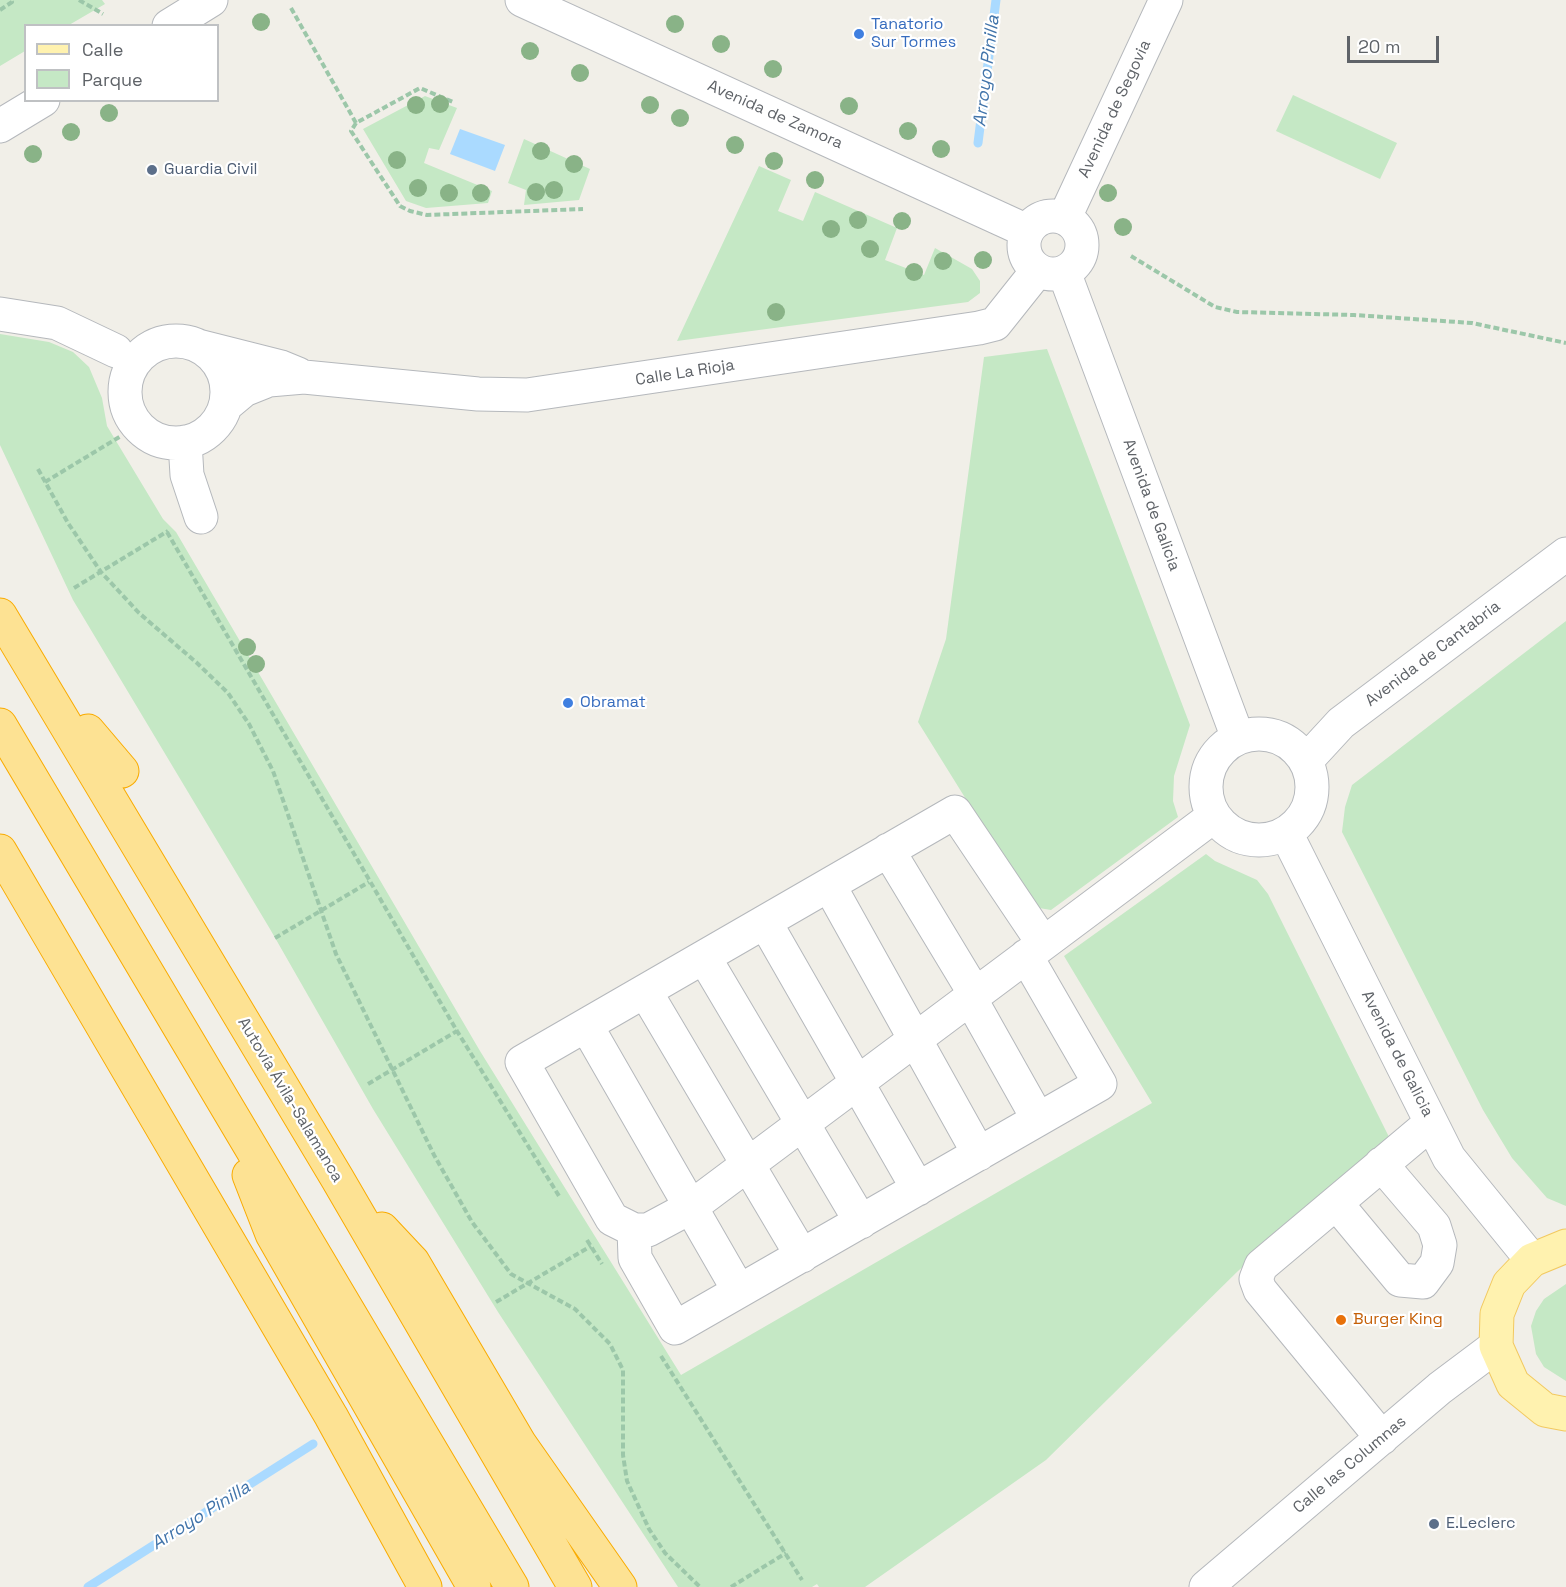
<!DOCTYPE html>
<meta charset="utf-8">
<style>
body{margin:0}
#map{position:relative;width:1566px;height:1587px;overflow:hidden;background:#f1efe8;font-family:"Space Grotesk",sans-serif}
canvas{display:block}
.legend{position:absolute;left:24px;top:24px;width:195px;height:78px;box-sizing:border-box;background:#fff;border:2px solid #bfc1c3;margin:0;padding:8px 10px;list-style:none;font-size:18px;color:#5f6368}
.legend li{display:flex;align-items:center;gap:12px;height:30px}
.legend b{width:30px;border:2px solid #bfc1c3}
.scale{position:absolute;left:1347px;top:36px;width:92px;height:27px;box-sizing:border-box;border:3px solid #5f6368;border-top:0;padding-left:8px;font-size:18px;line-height:21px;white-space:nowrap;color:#5f6368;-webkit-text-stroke:4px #fff;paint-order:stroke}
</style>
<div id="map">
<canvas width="1566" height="1587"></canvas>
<ul class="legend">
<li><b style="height:8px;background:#fff2af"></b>Calle</li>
<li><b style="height:16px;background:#c5e8c5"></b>Parque</li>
</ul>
<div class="scale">20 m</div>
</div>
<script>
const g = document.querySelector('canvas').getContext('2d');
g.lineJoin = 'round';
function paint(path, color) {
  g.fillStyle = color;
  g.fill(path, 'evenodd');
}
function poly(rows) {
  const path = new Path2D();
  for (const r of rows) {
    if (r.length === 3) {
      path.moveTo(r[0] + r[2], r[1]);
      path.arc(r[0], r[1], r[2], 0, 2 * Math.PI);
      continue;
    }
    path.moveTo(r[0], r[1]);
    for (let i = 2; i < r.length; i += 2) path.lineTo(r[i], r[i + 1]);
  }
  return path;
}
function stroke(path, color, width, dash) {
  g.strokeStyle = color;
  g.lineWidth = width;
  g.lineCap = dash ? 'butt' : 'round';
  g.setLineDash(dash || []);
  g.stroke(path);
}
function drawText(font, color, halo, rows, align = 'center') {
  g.font = font + ' "Space Grotesk",sans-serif';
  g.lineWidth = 4.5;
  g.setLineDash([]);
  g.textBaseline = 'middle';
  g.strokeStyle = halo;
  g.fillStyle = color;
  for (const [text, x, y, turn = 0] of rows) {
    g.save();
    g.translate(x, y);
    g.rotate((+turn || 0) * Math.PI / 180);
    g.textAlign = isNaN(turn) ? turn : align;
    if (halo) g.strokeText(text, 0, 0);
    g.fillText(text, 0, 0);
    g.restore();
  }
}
paint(poly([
 [0,0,102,0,105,4,69,25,26,26,25,51,0,66],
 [1293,95,1397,143,1380,179,1276,131],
 [425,96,457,108,439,150,429,148,424,163,492,191,488,203,426,208,406,201,363,129],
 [524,139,590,169,579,200,524,205,526,190,508,183],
 [759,166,791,180,778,211,803,221,815,192,897,228,885,260,924,275,935,248,972,269,980,281,980,293,968,302,677,341],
 [0,334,49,342,73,352,89,367,102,398,107,426,163,519,176,532,480,1051,681,1375,1152,1103,1064,956,1206,854,1215,861,1257,880,1268,894,1389,1137,1238,1271,1046,1460,865,1587,819,1587,817,1584,812,1587,678,1587,498,1312,373,1109,270,929,73,600,0,445],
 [1047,349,1190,725,1174,776,1173,801,1178,817,1051,910,1033,907,918,722,946,639,984,357],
 [1566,621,1566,1206,1547,1198,1512,1158,1483,1110,1342,832,1345,807,1352,785],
 [1566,1284,1566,1381,1544,1367,1536,1354,1531,1326,1536,1311,1544,1299]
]), '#c5e8c5');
paint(poly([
 [460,129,505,145,495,171,450,154]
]), '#aadaff');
stroke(poly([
 [978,143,996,0],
 [88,1587,313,1444]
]), '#aadaff', 9);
const minor = poly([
 [522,0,1027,231],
 [169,26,211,0],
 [0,126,43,100],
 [1053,245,29],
 [1065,217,1166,0],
 [1064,272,1238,738],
 [0,314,57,323,116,351],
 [176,392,51],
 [198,346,281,367,298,374],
 [226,405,244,390,269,380,304,377,478,394,527,395,979,328,995,324,1038,270],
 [185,442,187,475,201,517],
 [1259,787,53],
 [1306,761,1341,723,1566,554],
 [1286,833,1449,1158,1532,1260],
 [888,850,975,994],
 [829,885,979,1154],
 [765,922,918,1189],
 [1043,943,955,812,522,1062,612,1219,634,1230,648,1230,691,1207,1214,816],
 [704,957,861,1222],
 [645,991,802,1256],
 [970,998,1038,1119],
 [586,1025,739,1291],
 [1336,1203,1400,1280,1423,1282,1437,1263,1440,1245,1434,1226,1381,1164],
 [634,1230,635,1258,675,1328,1100,1084,1026,956],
 [1382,1438,1260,1290,1256,1279,1261,1266,1431,1123],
 [1206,1587,1440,1388,1496,1346]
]);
const major = poly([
 [1566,1246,1532,1260,1509,1284,1497,1314,1496,1346,1513,1384,1545,1410,1566,1414]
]);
const highway = poly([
 [0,615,337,1178,575,1587],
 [0,725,512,1587],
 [88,731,122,771],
 [0,851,331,1416,425,1587],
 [249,1175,272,1234,474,1587],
 [382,1229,413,1262,520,1444,620,1587]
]);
stroke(minor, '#b5b8bc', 35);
stroke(major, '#f2c960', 35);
stroke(highway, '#f9ab00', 35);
stroke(poly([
 [79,0,103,14],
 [291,8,356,123,420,88,453,102],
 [0,10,12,2,11,0],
 [356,123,351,131,400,206,410,211,427,215,583,209],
 [1131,256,1215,307,1237,312,1354,315,1472,323,1566,343],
 [38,469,68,523,101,572,139,613,197,663,228,693,249,724,273,771,336,954,434,1155,472,1222,511,1274,575,1309,610,1344,623,1370,623,1455,627,1481,649,1529,665,1553,700,1587],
 [45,482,121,436],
 [167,532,457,1031,559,1196],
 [74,588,168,531],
 [275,938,369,882],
 [368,1084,457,1031],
 [587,1240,602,1264],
 [496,1302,591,1246],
 [661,1356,802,1580],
 [731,1587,786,1553]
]), '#9cc7a9', 4, [6, 3]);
stroke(minor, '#fff', 33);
stroke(major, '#fff2af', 33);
stroke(highway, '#fde293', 33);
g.fillStyle = '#89b387';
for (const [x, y] of [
 [261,22],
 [675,24],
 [721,44],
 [530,51],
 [773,69],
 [580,73],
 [440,104],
 [416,105],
 [650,105],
 [849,106],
 [109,113],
 [680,118],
 [908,131],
 [71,132],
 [735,145],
 [941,149],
 [541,151],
 [33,154],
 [397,160],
 [774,161],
 [574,164],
 [815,180],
 [418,188],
 [554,190],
 [536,192],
 [449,193],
 [481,193],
 [1108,193],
 [858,220],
 [902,221],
 [1123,227],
 [831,229],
 [870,249],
 [983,260],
 [943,261],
 [914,272],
 [776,312],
 [247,647],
 [256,664]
]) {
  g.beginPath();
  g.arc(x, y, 9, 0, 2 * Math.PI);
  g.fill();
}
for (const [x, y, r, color] of [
 [859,34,6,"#3f7fe0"],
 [152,170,6,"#5c6f8a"],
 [568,703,6,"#3f7fe0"],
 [1341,1320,6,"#e8710a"],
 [1434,1524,6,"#5c6f8a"]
]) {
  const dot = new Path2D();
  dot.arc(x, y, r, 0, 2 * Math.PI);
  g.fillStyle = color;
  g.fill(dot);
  stroke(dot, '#fff', 2);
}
drawText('16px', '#366cbe', '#fff', [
 ["Tanatorio",871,25],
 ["Sur Tormes",871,43],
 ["Obramat",580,703]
], 'left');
drawText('16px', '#5f6368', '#fff', [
 ["Avenida de Segovia",1115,109,-65],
 ["Avenida de Zamora",775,115,24],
 ["Calle La Rioja",685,373,-9],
 ["Avenida de Galicia",1151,505,70],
 ["Avenida de Cantabria",1433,654,-37],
 ["Avenida de Galicia",1397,1054,63],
 ["Autovía Ávila-Salamanca",290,1100,59],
 ["Calle las Columnas",1350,1465,-40]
]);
drawText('16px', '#4e5e75', '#fff', [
 ["Guardia Civil",164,170],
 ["E.Leclerc",1446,1524]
], 'left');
drawText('16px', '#c56008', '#fff', [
 ["Burger King",1353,1320]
], 'left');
drawText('italic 18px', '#4174aa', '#fff', [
 ["Arroyo Pinilla",987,71,-83],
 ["Arroyo Pinilla",201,1516,-32]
]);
</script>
